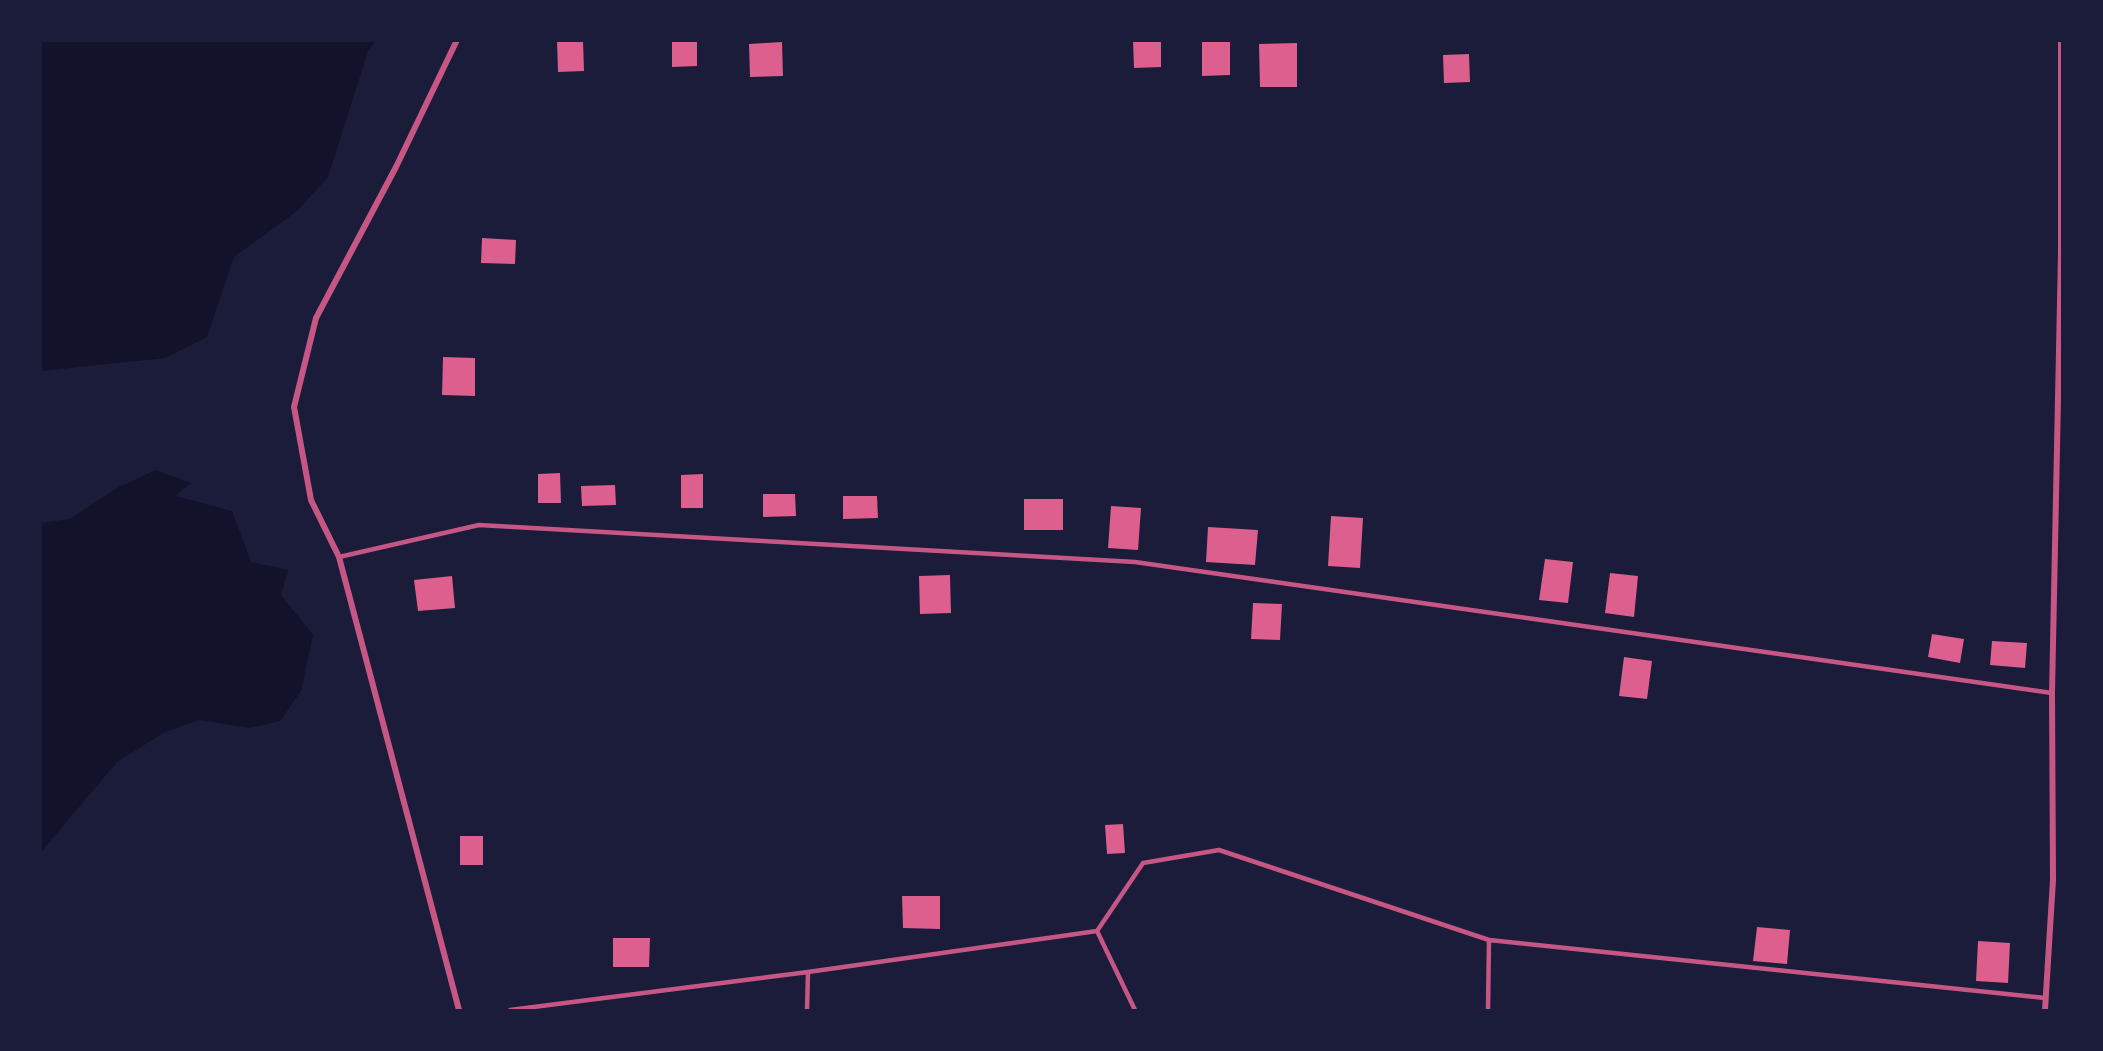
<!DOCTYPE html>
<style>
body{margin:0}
#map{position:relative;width:2103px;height:1051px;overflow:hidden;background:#1b1b3a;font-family:"DM Sans",sans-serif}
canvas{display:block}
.frame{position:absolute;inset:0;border:42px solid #1b1b3a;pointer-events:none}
</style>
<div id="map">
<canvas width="2103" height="1051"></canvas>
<div class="frame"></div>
</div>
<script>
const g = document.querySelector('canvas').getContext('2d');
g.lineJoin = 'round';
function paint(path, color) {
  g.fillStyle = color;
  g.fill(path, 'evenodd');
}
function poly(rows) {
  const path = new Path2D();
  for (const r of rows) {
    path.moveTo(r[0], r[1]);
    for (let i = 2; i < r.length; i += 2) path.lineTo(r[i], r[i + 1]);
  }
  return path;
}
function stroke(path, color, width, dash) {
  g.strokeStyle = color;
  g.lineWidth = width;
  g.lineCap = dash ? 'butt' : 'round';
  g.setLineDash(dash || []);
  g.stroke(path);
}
paint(poly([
 [40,41,376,41,368,51,328,177,297,211,234,257,207,337,165,358,41,371],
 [156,470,191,483,175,496,232,511,251,562,288,570,281,595,313,635,301,691,280,721,249,728,200,720,165,732,117,762,41,852,41,523,70,519,119,487]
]), '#12122b');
paint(poly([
 [557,40,583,40,584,71,558,72],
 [672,40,697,40,697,66,672,67],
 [1133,40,1161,40,1161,67,1134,68],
 [1202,40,1230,40,1230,75,1202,76],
 [782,42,783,76,750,77,749,44],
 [1297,43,1297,87,1260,87,1259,44],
 [1469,54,1470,82,1444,83,1443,55],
 [482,238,516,240,515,264,481,263],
 [443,357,475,358,475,396,442,395],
 [560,473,561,503,538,503,538,474],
 [703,474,703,508,681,508,681,475],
 [615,485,616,505,582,506,581,486],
 [763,494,795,494,796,516,763,517],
 [843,496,877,496,878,518,843,519],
 [1024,499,1063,499,1063,530,1024,530],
 [1111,506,1141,508,1138,550,1108,548],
 [1331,516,1363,518,1360,568,1328,566],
 [1208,527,1258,530,1255,565,1206,562],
 [1545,559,1573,562,1568,603,1539,600],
 [1610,573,1638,576,1634,617,1605,613],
 [950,575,951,613,920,614,919,576],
 [452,576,455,608,418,611,414,580],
 [1253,603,1282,604,1280,640,1251,639],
 [1932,634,1964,639,1960,663,1928,657],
 [1992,641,2027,643,2025,668,1990,665],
 [1624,657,1652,661,1647,699,1619,696],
 [1123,824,1125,853,1107,854,1105,825],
 [460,836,483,836,483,865,460,865],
 [902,896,940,896,940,929,903,928],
 [1757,927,1790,930,1787,964,1753,961],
 [613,938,650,938,649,967,613,967],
 [1978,941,2010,943,2008,983,1976,981]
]), '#dd5f8e');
stroke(poly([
 [339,557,479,525,1135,562,2052,693],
 [1097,931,1135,1010],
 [510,1010,808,972,1097,931,1143,863,1219,850,1489,940,2045,998],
 [807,1010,808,972],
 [1488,1010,1489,940]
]), '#c65784', 4.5);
stroke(poly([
 [457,40,396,167,316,318,294,407,311,500,339,557,459,1010],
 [2045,1010,2053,880,2052,693,2061,252,2061,40]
]), '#c65784', 6);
</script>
